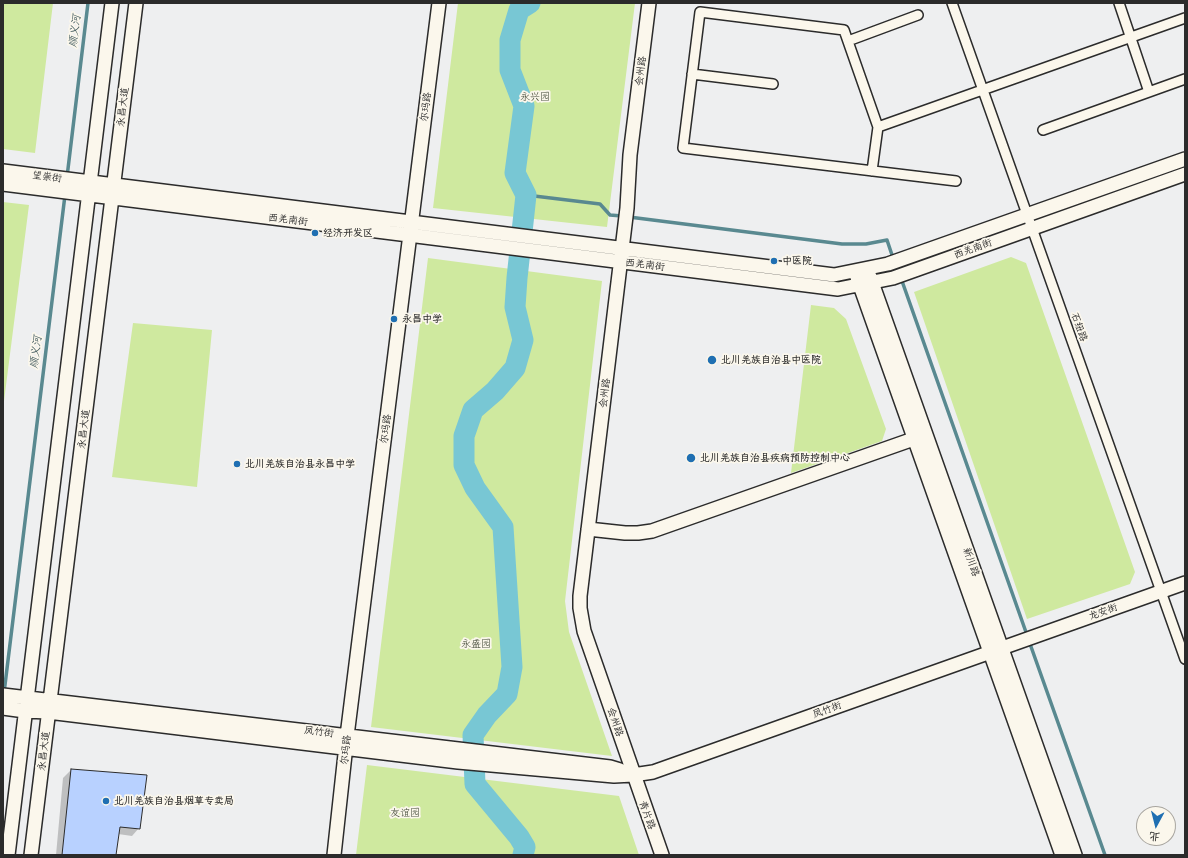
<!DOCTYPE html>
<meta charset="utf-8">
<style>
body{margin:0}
#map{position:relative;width:1188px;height:858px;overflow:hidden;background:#eeeff0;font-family:Delius,"LXGW WenKai TC",sans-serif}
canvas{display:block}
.frame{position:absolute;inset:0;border:4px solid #2b2b2b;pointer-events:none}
.north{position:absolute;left:1136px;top:806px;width:40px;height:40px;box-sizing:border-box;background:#fbf7ec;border:1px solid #a8a59f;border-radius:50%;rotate:187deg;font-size:11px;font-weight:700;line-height:16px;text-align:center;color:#2b2b2b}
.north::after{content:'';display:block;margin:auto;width:14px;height:18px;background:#1f6fb2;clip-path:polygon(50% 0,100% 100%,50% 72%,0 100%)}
</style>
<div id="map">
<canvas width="1188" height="858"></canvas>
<div class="frame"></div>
<div class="north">北</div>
</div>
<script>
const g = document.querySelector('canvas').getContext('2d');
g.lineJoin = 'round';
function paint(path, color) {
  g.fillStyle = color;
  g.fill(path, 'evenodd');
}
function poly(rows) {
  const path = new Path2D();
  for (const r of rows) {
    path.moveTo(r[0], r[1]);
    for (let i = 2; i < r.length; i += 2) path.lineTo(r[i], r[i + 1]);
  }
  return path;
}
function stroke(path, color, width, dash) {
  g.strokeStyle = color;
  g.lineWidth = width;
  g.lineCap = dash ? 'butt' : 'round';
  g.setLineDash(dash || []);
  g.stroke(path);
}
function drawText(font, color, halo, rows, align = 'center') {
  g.font = font + ' Delius,"LXGW WenKai TC",sans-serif';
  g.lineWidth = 3.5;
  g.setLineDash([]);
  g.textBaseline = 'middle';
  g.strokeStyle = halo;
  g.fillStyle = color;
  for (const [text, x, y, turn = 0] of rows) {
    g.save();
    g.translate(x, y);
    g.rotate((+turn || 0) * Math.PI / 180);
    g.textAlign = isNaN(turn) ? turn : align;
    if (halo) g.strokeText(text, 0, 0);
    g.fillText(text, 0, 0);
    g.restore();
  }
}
paint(poly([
 [3,3,53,3,35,153,3,149],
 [458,3,635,3,607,227,433,208],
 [3,202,29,205,3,409],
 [1011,257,1026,263,1135,572,1130,584,1027,619,914,292],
 [428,258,602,281,565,601,569,632,612,756,371,727],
 [811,305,834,308,846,319,886,429,882,441,791,473],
 [133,323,212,330,197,487,112,477],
 [367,765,619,796,639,855,356,855]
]), '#cfe99f');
paint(poly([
 [71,770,139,828,132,836,118,834,115,855,56,855,63,778]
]), '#0003');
stroke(poly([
 [67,177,88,3],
 [526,195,600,204,610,215,622,216],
 [629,217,842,244,866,244,887,240,893,258],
 [896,264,1027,635],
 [1029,641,1105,855],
 [4,693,65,195]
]), '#598990', 3.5);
stroke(poly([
 [523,855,525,847,519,837,475,784,473,735,487,715,507,694,512,667,503,527,475,488,464,465,464,436,473,410,495,391,515,368,523,340,515,307,517,278,526,195,515,173,524,106,510,70,510,40,519,10,530,3]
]), '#78c7d4', 21);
const building = poly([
 [71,769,147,775,140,829,120,827,116,855,62,855,71,769]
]);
paint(building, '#b8d1ff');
stroke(building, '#2b2b2b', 1);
const street = poly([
 [952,3,1185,659],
 [1119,3,1149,92],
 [848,41,918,15],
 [692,74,773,84],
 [878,127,1185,18],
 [1043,130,1185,79],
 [872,171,878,127,844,30,700,12,683,148,956,181]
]);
const secondary = poly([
 [649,3,630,155,627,208,580,596,580,608,584,631,662,855],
 [3,171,834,275,888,264,1185,159],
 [3,184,838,289,893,278,1185,174],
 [869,274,1075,855],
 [857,277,1062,855],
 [588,529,625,533,638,533,652,531,922,436],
 [3,695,610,767,620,770],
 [3,708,25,711,48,712,458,762,614,776,633,775,653,772,1185,583],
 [8,855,112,3],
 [31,855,136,3],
 [334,855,347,736,439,3]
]);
stroke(street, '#2b2b2b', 12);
stroke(secondary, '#2b2b2b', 16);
stroke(street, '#fbf7ec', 9);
stroke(secondary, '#fbf7ec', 13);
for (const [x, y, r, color] of [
 [315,233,4,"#1f6fb2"],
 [774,261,4,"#1f6fb2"],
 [394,319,4,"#1f6fb2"],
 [712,360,5,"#1f6fb2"],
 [691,458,5,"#1f6fb2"],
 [237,464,4,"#1f6fb2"],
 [106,801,4,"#1f6fb2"]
]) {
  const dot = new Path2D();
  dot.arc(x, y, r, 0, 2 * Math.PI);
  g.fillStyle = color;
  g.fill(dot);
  stroke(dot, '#fbf7ec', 1.5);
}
drawText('10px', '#2b2b2b', '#fbf7ec', [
 ["会州路",641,71,-83],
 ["永昌大道",123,107,-83],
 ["尔玛路",426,107,-83],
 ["望崇街",47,177,7],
 ["西羌南街",288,220,7],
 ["西羌南街",973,249,-20],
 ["西羌南街",645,265,7],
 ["石纽路",1079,327,70],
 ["会州路",605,393,-83],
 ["永昌大道",84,429,-83],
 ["尔玛路",386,429,-83],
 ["新川路",971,562,70],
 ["龙安街",1103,612,-20],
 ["凤竹街",827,710,-20],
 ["会州路",615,722,71],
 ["凤竹街",319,732,7],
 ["尔玛路",346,750,-84],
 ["永昌大道",44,751,-83],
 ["青片路",647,815,70]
]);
drawText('10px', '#545a48', '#fbf7ec', [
 ["永兴园",535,97],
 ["永盛园",476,644],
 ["友谊园",405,813]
]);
drawText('bold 10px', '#2b2b2b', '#fbf7ec', [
 ["经济开发区",323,233],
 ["中医院",782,261],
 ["永昌中学",402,319],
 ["北川羌族自治县中医院",721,360],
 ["北川羌族自治县疾病预防控制中心",700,458],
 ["北川羌族自治县永昌中学",245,464],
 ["北川羌族自治县烟草专卖局",114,801]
], 'left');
drawText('italic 11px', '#425a5e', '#fbf7ec', [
 ["顺义河",75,31,-83],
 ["顺义河",36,352,-83]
]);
</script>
